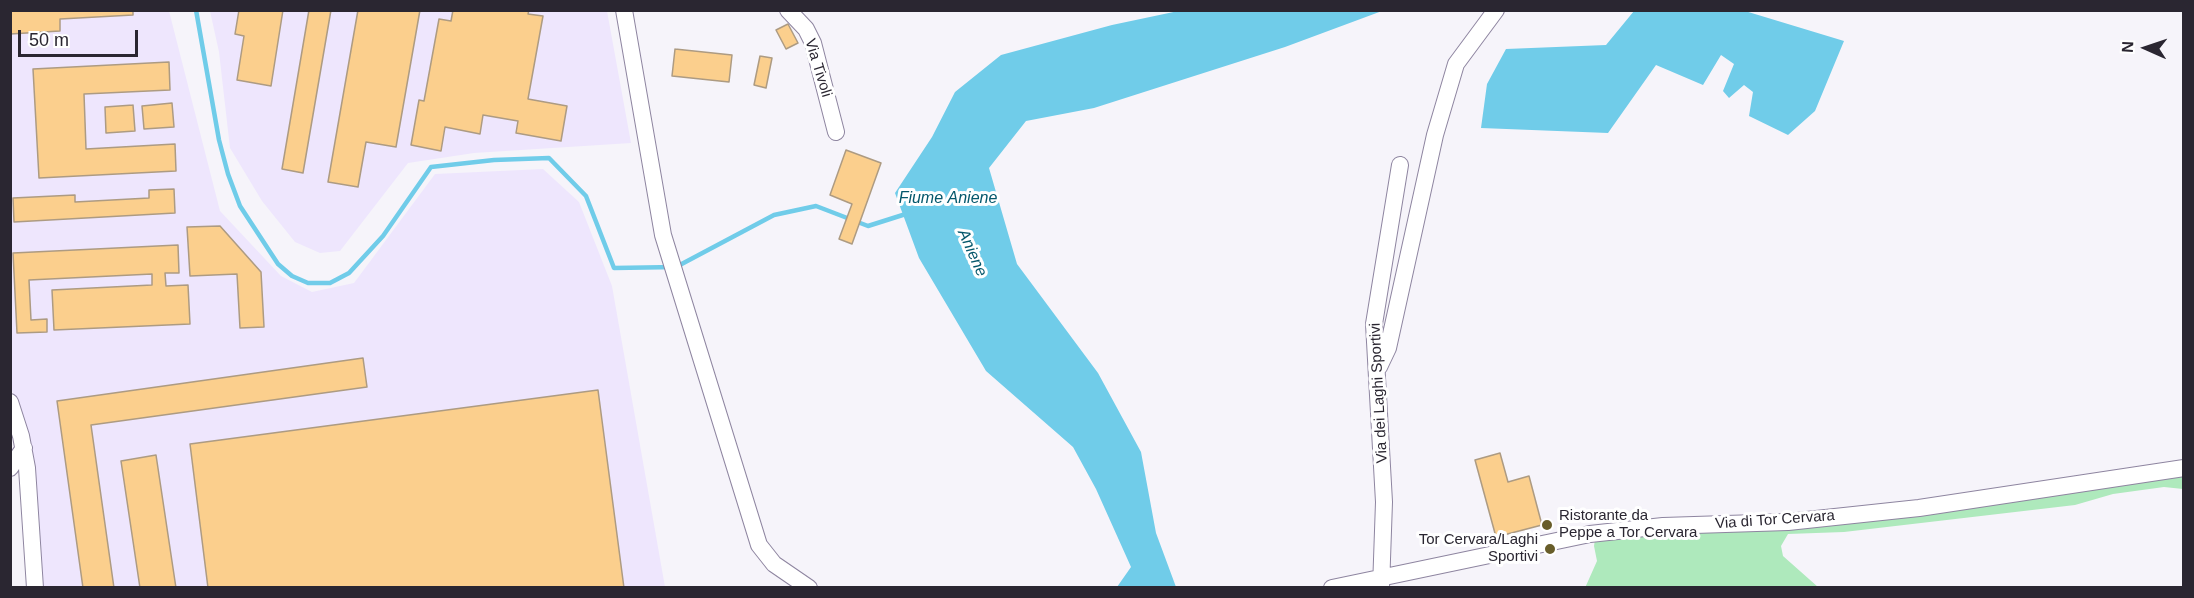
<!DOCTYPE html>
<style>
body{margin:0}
#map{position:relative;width:2194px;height:598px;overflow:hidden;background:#f6f4fa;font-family:Arial,sans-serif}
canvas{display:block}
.frame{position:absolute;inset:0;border:12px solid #2a2631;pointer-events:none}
.north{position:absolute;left:2116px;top:18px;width:60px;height:60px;-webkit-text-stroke:4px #fff;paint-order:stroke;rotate:273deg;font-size:16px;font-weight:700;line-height:24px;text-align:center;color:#2a2631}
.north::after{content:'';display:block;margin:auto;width:21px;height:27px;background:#2a2631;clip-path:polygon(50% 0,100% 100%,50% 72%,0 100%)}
.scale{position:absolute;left:18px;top:30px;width:120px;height:27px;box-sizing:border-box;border:3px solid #2a2631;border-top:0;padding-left:8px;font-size:18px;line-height:21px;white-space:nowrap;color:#2a2631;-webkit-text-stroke:4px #fff;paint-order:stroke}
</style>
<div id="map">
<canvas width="2194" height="598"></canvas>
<div class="frame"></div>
<div class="north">N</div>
<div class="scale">50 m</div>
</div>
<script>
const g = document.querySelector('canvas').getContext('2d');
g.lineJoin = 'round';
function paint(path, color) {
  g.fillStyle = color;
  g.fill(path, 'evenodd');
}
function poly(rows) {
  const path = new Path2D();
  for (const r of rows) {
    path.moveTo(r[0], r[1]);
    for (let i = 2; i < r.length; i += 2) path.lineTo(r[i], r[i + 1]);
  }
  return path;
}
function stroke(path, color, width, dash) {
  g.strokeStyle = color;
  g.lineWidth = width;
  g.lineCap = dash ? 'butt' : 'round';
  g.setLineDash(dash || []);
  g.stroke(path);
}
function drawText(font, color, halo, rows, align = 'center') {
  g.font = font + ' Arial,sans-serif';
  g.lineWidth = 6;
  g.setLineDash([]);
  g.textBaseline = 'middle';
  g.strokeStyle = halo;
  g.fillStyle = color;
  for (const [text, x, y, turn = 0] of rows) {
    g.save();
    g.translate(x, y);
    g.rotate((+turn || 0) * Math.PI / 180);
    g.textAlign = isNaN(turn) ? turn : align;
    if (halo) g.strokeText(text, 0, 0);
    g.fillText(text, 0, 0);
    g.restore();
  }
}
paint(poly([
 [10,11,169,11,220,211,281,276,312,292,354,283,435,174,543,169,579,202,612,286,665,587,30,587,26,434,10,384],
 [210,11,607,11,631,143,474,153,408,163,340,251,320,253,295,242,262,201,230,148,219,52]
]), '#eee6fd');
paint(poly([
 [2183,476,2183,489,2164,487,2113,494,2075,505,1844,532,1788,534,1781,546,1783,556,1818,587,1585,588,1597,561,1594,546,1595,539]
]), '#aee9bc');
paint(poly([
 [1183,10,1382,11,1285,47,1094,108,1026,121,989,168,1017,264,1098,373,1141,452,1156,533,1176,587,1117,587,1131,567,1096,489,1073,447,986,371,919,258,895,193,932,137,955,92,1001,55,1112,25],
 [1634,11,1745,11,1844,41,1815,111,1788,135,1749,116,1753,92,1744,85,1729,98,1723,91,1734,64,1721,55,1703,85,1656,65,1608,133,1481,128,1487,84,1506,49,1606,45]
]), '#70cce9');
stroke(poly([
 [196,10,219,140,228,174,240,206,278,264,292,276,308,283,330,283,349,273,383,236,431,167,494,160,549,158,586,196,614,268,676,267,774,215,816,206,868,226,909,213]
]), '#70cce9', 4.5);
const building = poly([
 [10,10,133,10,133,15,60,19,60,31,10,34,10,10],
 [239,10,283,10,271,86,237,80,244,36,235,34,239,10],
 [309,10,331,10,303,173,282,169,309,10],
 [358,10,420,10,396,147,366,142,358,187,328,182,358,10],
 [453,10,529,10,528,14,543,16,528,99,567,106,561,141,516,133,518,121,483,115,480,134,445,127,441,151,411,145,419,100,424,101,439,19,451,21,453,10],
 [788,24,798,43,786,49,776,30,788,24],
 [675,49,732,55,729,82,672,76,675,49],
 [760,56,772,58,766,88,754,85,760,56],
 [169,62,170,90,84,94,86,149,175,144,176,171,39,178,33,69,169,62],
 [172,103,174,127,144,129,142,106,172,103],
 [133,105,135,131,106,133,105,107,133,105],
 [846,150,881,163,852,244,839,239,852,204,830,195,846,150],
 [174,189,175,213,14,222,13,198,75,195,75,202,149,198,149,190,174,189],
 [220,226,261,272,264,327,240,328,237,274,190,276,187,227,220,226],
 [178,245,179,273,165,273,166,286,188,285,190,324,54,330,52,290,152,285,152,274,29,280,31,320,47,319,47,332,17,333,13,253,178,245],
 [363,358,367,387,91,425,114,588,83,588,57,401,363,358],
 [598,390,624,588,208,588,190,444,598,390],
 [1500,453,1508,482,1529,476,1542,525,1496,537,1475,460,1500,453],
 [156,455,176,588,140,588,121,461,156,455]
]);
paint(building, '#fbcf8d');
stroke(building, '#ad9b82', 1.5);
const minor = poly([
 [624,10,663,235,759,545,774,564,809,588],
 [788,10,806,29,813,43,836,132],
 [1379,367,1388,348,1435,135,1456,64,1496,10],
 [10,402,21,436,27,468,35,588],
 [10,468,24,448],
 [1332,588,1590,534,1663,526,1788,522,1919,508,2184,468],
 [1381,588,1384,502,1374,324,1400,165]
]);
stroke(minor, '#8e85a0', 18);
stroke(minor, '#fff', 16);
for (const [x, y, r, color] of [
 [1547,525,6,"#685d29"],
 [1550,549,6,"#685d29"]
]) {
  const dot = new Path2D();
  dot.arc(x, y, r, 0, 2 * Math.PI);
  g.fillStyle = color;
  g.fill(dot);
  stroke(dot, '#fff', 2);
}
drawText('15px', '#2a2631', '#fff', [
 ["Via Tivoli",818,68,73],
 ["Via dei Laghi Sportivi",1379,393,-93],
 ["Via di Tor Cervara",1775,520,-4]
]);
drawText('15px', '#2a2631', '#fff', [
 ["Ristorante da",1559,516],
 ["Peppe a Tor Cervara",1559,533],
 ["Tor Cervara/Laghi",1538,540,"right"],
 ["Sportivi",1538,557,"right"]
], 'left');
drawText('italic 16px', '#04576b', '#fff', [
 ["Fiume Aniene",948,199],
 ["Aniene",972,253,66]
]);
</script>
